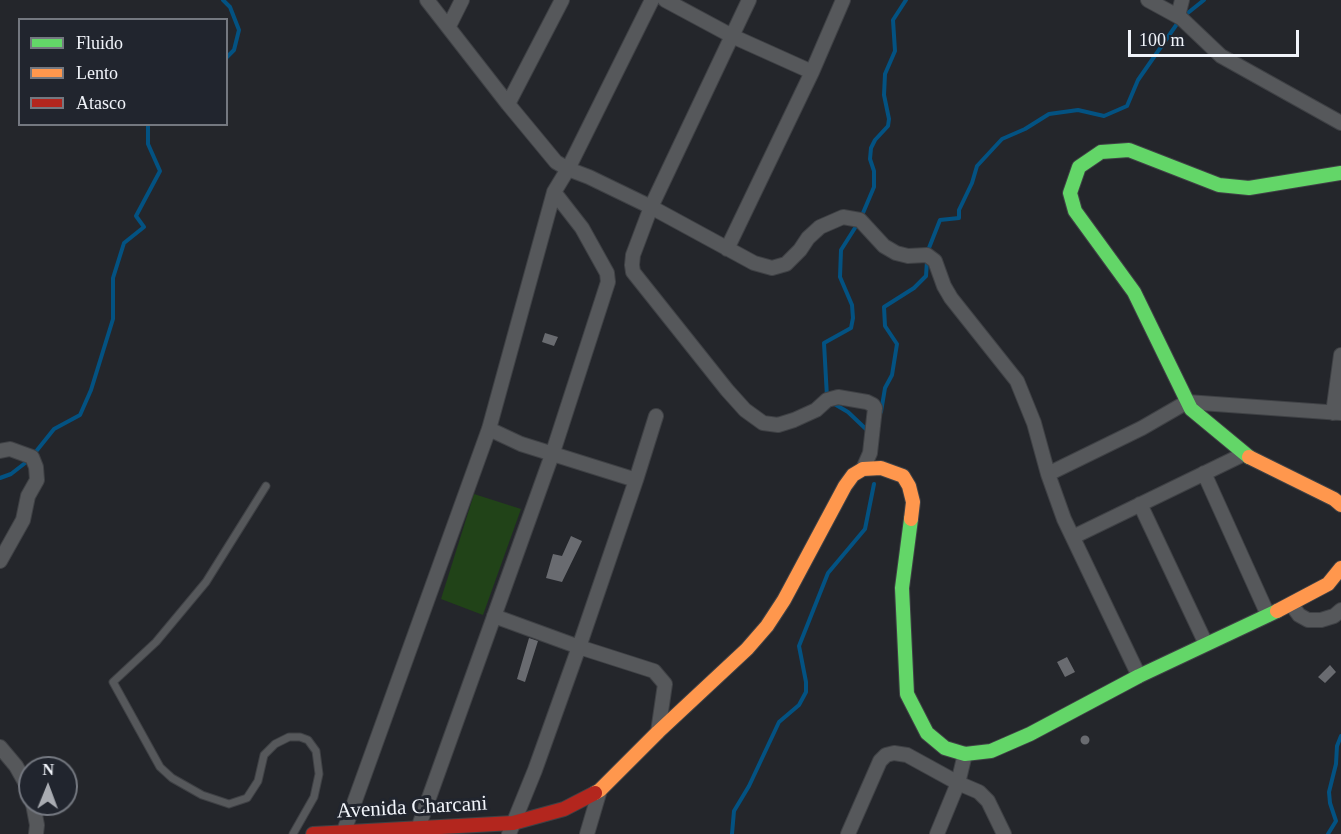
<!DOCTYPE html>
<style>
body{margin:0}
#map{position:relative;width:1341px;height:834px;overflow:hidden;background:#24262b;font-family:"Times New Roman",serif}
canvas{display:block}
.legend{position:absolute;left:18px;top:18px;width:210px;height:108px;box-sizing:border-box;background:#21252e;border:2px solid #747880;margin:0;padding:8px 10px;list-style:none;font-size:18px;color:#f1f4fa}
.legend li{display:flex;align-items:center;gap:12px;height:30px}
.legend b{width:30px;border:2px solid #747880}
.north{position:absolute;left:18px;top:756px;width:60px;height:60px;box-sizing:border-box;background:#21252e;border:2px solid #747880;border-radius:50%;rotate:1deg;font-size:16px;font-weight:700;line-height:24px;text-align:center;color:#f1f4fa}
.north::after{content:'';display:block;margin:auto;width:21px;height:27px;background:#a9acb2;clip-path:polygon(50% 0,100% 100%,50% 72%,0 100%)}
.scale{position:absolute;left:1128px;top:30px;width:171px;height:27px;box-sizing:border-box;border:3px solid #f1f4fa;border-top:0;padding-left:8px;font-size:18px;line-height:21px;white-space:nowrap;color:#f1f4fa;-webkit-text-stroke:4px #21252e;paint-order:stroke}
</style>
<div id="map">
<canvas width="1341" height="834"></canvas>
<ul class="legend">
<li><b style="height:8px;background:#63d668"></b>Fluido</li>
<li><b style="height:8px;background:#ff974d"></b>Lento</li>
<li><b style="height:8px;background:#b3261e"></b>Atasco</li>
</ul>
<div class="north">N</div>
<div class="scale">100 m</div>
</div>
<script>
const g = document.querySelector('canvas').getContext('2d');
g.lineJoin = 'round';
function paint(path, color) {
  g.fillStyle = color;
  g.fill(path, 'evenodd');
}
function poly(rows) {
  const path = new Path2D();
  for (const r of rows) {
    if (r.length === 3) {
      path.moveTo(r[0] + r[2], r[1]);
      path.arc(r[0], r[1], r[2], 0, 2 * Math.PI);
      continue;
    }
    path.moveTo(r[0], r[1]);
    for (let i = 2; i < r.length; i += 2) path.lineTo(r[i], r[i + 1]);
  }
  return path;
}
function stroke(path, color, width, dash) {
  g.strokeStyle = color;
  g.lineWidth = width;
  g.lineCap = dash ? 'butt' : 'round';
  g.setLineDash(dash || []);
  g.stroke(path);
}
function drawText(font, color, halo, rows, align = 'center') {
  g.font = font + ' "Times New Roman",serif';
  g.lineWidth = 6;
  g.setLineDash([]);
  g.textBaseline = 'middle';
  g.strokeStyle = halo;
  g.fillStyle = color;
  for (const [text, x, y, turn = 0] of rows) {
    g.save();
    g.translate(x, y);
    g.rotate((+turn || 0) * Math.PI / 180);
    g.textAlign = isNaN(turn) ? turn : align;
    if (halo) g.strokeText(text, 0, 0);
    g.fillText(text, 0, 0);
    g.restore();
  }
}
paint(poly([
 [474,494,521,509,483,615,441,599]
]), '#214318');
stroke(poly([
 [223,0,230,7,239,30,234,50,226,58],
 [1184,16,1204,0],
 [927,253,940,220,959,218,959,210,972,183,977,166,1002,139,1025,129,1049,114,1078,110,1104,116,1127,106,1138,80,1179,21],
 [827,397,824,343,851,328,853,318,852,305,840,277,841,250,860,220,874,187,874,171,870,159,871,148,875,140,888,126,889,119,884,95,885,74,895,51,893,20,906,0],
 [831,402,848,412,868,431],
 [881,412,885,388,892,375,897,344,885,326,884,307,914,288,926,276,927,261],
 [34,454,54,429,80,415,91,390,113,319,113,278,124,243,144,227,136,216,160,171,148,144,148,124],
 [0,478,11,474,29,460],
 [732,834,734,811,749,786,779,722,799,705,806,692,806,682,799,646,828,573,865,529,874,484],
 [1328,834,1336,821,1330,803,1329,792,1336,764,1337,746,1341,736]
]), '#035282', 4);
paint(poly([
 [545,333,558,337,554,346,542,342],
 [571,536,582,541,562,582,546,578,553,554,562,556],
 [529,638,538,641,525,682,517,679],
 [1067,657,1075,672,1065,677,1057,662],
 [1330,665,1336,672,1325,683,1318,677],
 [1085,740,4.5]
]), '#696b70');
const lane = poly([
 [266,486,206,582,156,642,113,682,160,767,172,778,202,795,229,804,247,798,258,781,264,755,275,744,289,737,300,737,308,740,316,751,319,774,314,797,293,834]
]);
const street = poly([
 [427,0,508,104,556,162,568,169,589,177,651,207,754,263,772,268,786,264,800,250,808,238,820,227,843,217,860,220,884,246,896,253,908,256,927,255,935,261,944,286,951,298,1017,381,1034,423,1048,474,1064,519,1139,676],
 [665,0,732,36,812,72],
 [749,0,651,207,633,255,632,265,633,272,727,390,745,410,763,423,778,425,794,420,816,410,827,400,838,397,867,402,873,405,875,408,870,453,863,469],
 [1148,0,1181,18,1221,56,1341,123],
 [1178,16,1182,0],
 [449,26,462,0],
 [508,104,562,0],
 [727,249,812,72,843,0],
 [1333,413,1341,355],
 [489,429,521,444,636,480],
 [0,451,10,449,32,457,36,467,37,480,28,496,23,520,0,561],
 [1204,473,1268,615],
 [1048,474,1142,428,1187,402,1341,413],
 [1140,504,1206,644],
 [1073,537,1244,454],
 [1291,604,1299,615,1308,620,1321,620,1334,616,1341,610],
 [494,616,579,647,654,671,665,684,658,732],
 [0,747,16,766,30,791],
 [33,804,37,825,36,834],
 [344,831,489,429,554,192,568,169,652,0],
 [416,834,553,452,608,282,607,273,582,228,554,192],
 [509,834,535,770,579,647,636,480,656,416],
 [587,834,600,790],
 [848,834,880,761,886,755,894,753,907,755,958,783,979,792,988,801,1004,834],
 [937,834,958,783,965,754]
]);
const fast = poly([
 [1249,457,1191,409,1134,292,1075,211,1070,193,1079,167,1101,152,1129,150,1219,185,1249,188,1341,173],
 [911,519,902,588,907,694,927,733,945,748,965,754,991,751,1030,734,1139,676,1277,611]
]);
const slow = poly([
 [1249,457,1334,499,1341,505],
 [1277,611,1328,584,1341,568],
 [595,793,600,790,658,732,747,649,767,626,784,600,845,486,853,475,863,469,881,468,903,476,909,486,913,502,911,519]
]);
const jam = poly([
 [313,834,513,823,564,809,595,793]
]);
stroke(lane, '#3f4145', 9);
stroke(street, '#3f4145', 16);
stroke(fast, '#3f4145', 16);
stroke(slow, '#3f4145', 16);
stroke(jam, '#3f4145', 16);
stroke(lane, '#56585b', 7);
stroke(street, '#56585b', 14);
stroke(fast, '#63d668', 14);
stroke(slow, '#ff974d', 14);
stroke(jam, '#b3261e', 14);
drawText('21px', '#f1f4fa', '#21252e', [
 ["Avenida Charcani",412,808,-3]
]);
</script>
